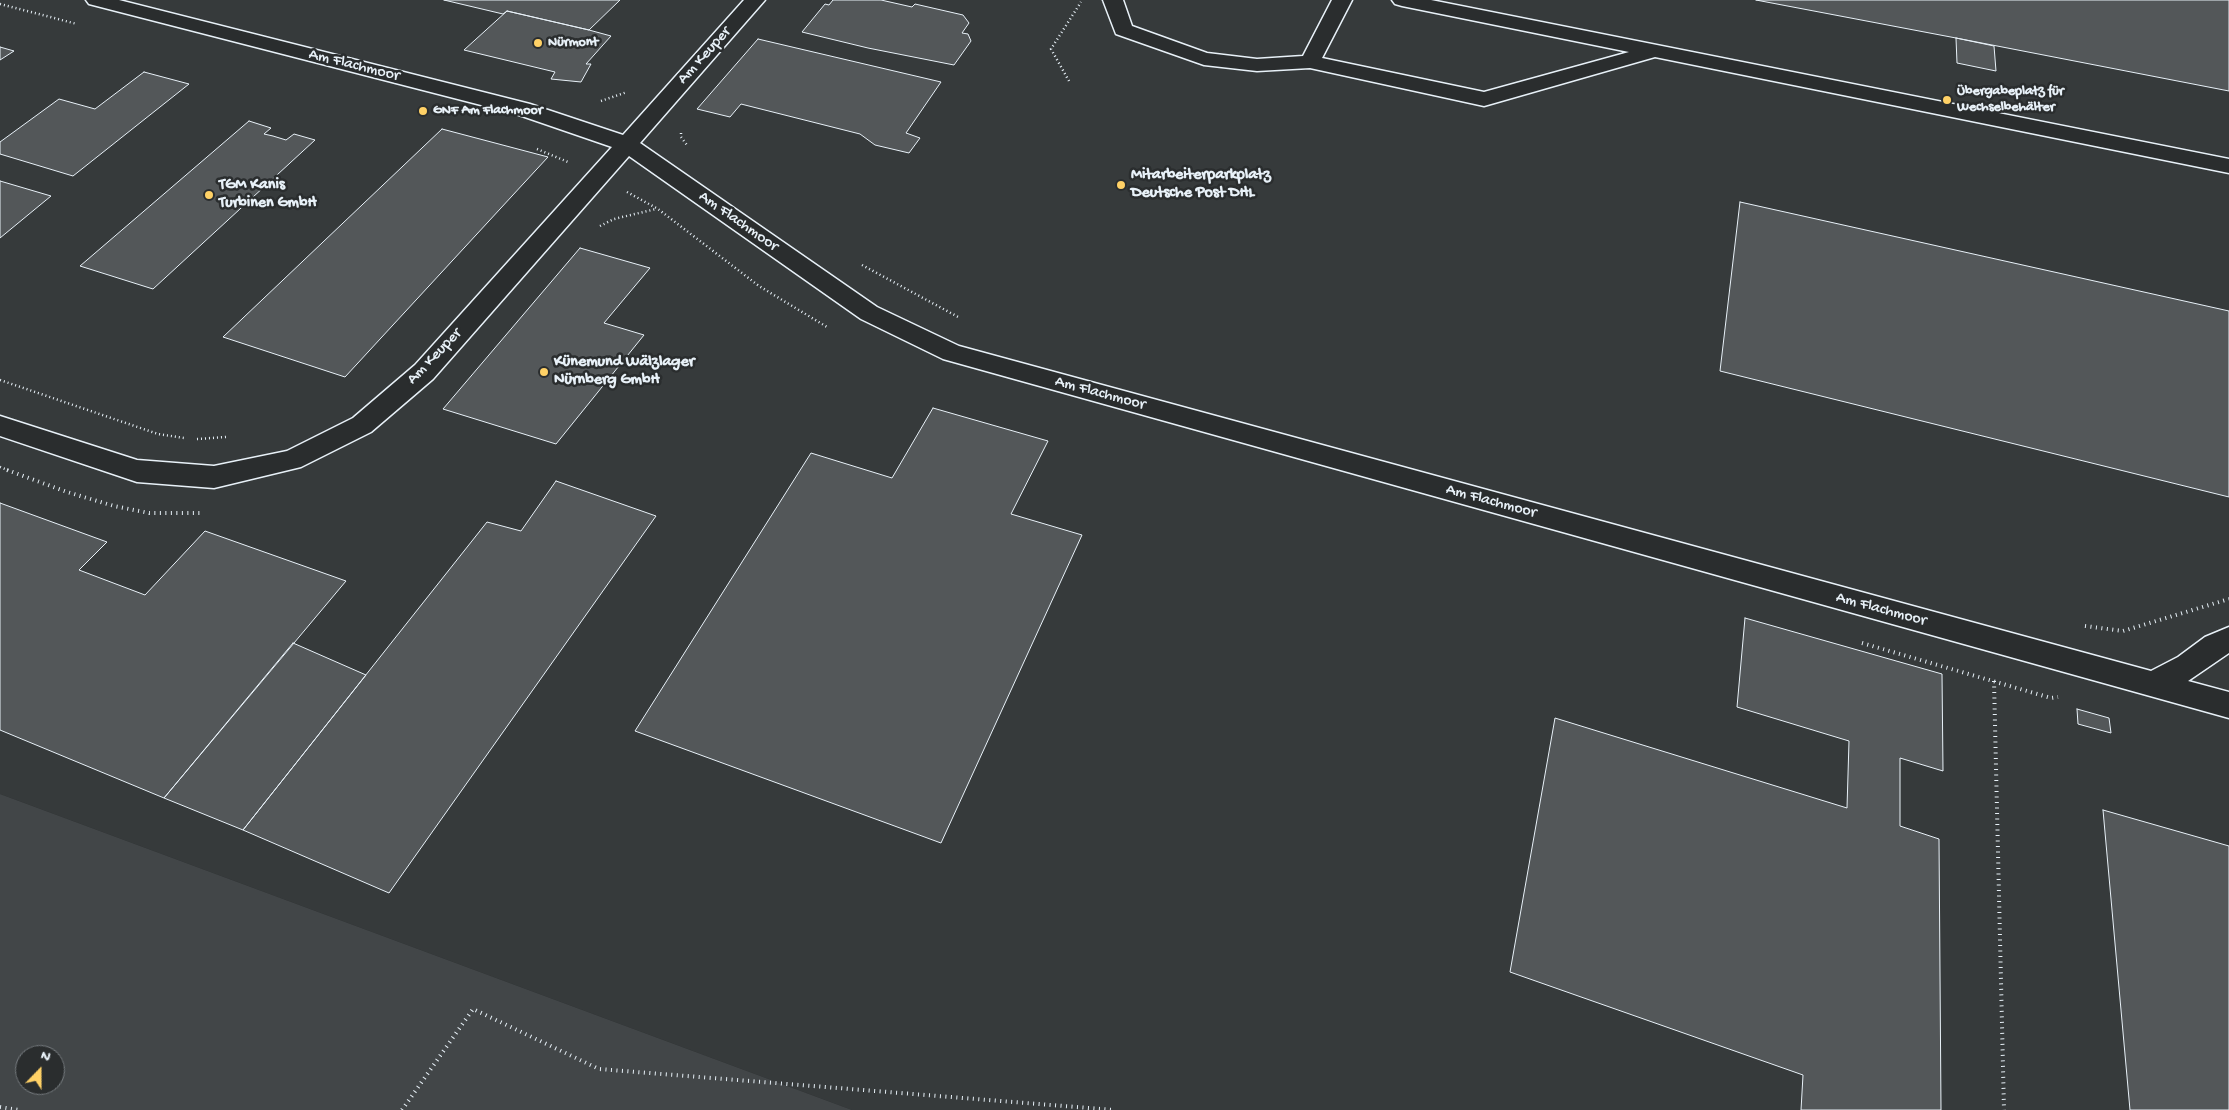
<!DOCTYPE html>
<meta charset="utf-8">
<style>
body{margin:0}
#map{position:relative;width:2229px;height:1110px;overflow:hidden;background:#2a2d2e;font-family:"Gochi Hand",sans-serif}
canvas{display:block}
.north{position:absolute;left:15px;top:1045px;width:50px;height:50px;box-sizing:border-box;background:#2a2d2e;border:1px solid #767b7f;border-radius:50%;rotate:22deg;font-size:14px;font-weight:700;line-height:20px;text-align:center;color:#e8f1f8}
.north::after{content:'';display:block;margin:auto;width:18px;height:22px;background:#ffd166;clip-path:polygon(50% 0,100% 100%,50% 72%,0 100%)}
</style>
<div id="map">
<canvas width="2229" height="1110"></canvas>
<div class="north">N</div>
</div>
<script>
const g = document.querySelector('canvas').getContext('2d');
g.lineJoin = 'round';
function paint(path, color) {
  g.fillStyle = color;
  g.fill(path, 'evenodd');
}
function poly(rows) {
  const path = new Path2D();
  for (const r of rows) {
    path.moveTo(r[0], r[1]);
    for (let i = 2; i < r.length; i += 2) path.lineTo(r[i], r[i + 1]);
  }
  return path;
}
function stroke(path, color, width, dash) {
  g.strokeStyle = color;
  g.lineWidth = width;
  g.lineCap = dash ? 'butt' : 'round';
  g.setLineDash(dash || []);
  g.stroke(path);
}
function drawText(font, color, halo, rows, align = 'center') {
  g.font = font + ' "Gochi Hand",sans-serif';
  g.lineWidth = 5;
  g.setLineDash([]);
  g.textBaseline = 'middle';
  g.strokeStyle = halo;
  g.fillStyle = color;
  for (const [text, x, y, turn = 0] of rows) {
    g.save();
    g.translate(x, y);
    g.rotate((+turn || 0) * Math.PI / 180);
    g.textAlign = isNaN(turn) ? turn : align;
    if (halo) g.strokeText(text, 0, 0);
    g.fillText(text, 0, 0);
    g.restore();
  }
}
paint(poly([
 [0,0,2229,0,2229,1110,852,1110,0,794]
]), '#363a3b');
paint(poly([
 [0,794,852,1110,0,1110],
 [25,1055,55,1055,55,1085,25,1085]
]), '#424648');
const building = poly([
 [444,0,620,0,589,30,507,11,503,14,444,0],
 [833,0,881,0,912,7,915,4,963,15,969,23,962,33,968,34,971,41,954,65,868,48,802,32,825,4,829,5,833,0],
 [1756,0,2229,0,2229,91,1956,38,1756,0],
 [507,11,589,30,611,36,586,64,591,64,581,82,551,79,555,72,464,50,507,11],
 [1956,38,1994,46,1996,71,1957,63,1956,38],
 [758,39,941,82,906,133,920,138,909,153,875,145,860,134,741,104,730,117,697,109,758,39],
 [0,47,14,51,0,60,0,47],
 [144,72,189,84,73,176,0,154,0,142,59,99,95,109,144,72],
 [249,121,271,128,264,134,273,136,286,140,294,134,315,140,153,289,80,266,249,121],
 [442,129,548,157,345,377,223,337,442,129],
 [0,181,51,196,0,238,0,181],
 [1740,202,2229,311,2229,497,1720,371,1740,202],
 [580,248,650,268,604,323,644,335,556,444,443,409,580,248],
 [933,408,1048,441,1011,514,1082,535,941,843,635,731,811,453,892,478,933,408],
 [556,481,656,516,389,893,243,830,487,522,521,531,556,481],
 [0,503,107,542,79,570,145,595,205,531,346,581,164,798,0,730,0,503],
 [1745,618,1942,674,1943,771,1900,758,1900,826,1939,839,1941,1110,1801,1110,1803,1075,1510,972,1555,718,1847,808,1849,741,1737,707,1745,618],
 [293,643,366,675,243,830,164,798,293,643],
 [2077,709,2109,718,2111,733,2078,724,2077,709],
 [2103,810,2229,846,2229,1110,2130,1110,2103,810]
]);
paint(building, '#535759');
stroke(building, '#e8f1f8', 1);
const minor = poly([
 [86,0,119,0,530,104,623,135,744,0,765,0,640,143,877,307,959,346,2151,671,2178,657,2205,637,2229,627,2229,653,2188,681,2229,692,2229,718,943,359,861,319,629,156,433,379,371,432,301,467,214,488,137,482,0,436,0,416,137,460,214,466,287,451,353,418,415,365,612,147,516,114,89,4,86,0],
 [1103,0,1123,0,1132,26,1207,53,1257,59,1303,56,1332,0,1352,0,1322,58,1484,92,1629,52,1402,6,1395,4,1392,0,1431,0,2229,159,2229,173,1655,57,1484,106,1310,68,1257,71,1204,65,1116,34,1103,0]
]);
stroke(minor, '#e8f1f8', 3);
stroke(poly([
 [0,4,77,24],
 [1069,81,1051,49,1081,2],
 [601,101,627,92],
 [681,133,681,137,687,145],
 [537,149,568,162],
 [627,192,658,209,759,286,827,327],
 [600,226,614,219,656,209],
 [862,265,960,318],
 [0,380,158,434,184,438],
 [197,439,226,437],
 [0,467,10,471]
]), '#e8f1f8', 2.5, [1, 3]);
stroke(poly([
 [7,470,67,492,114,506,149,513,202,513],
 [2085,626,2123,631,2229,599],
 [1862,643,2051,698,2058,697],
 [1994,681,2004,1110],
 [0,1107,19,1110],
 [402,1110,473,1009,599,1069,1114,1110]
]), '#e8f1f8', 4, [1, 4.5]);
paint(minor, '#2a2d2e');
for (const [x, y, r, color] of [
 [538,43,5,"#ffd166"],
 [1947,100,5,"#ffd166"],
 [423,111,5,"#ffd166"],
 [1121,185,5,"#ffd166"],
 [209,195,5,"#ffd166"],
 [544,372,5,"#ffd166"]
]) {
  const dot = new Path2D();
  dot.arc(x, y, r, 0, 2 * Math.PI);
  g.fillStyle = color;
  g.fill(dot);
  stroke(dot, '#2a2d2e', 2);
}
drawText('bold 14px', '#e8f1f8', '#2a2d2e', [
 ["Nürmont",548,43],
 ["Übergabeplatz für",1957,92],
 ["Wechselbehälter",1957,108],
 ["GNF Am Flachmoor",433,111]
], 'left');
drawText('16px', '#e8f1f8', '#2a2d2e', [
 ["Am Keuper",705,56,-48],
 ["Am Flachmoor",354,66,14],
 ["Am Flachmoor",738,222,35],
 ["Am Keuper",435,357,-46],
 ["Am Flachmoor",1100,394,15],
 ["Am Flachmoor",1491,502,15],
 ["Am Flachmoor",1881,610,15]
]);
drawText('bold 16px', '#e8f1f8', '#2a2d2e', [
 ["Mitarbeiterparkplatz",1131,176],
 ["Deutsche Post DHL",1131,194],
 ["TGM Kanis",219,186],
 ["Turbinen GmbH",219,204],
 ["Künemund Wälzlager",554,363],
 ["Nürnberg GmbH",554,381]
], 'left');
</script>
